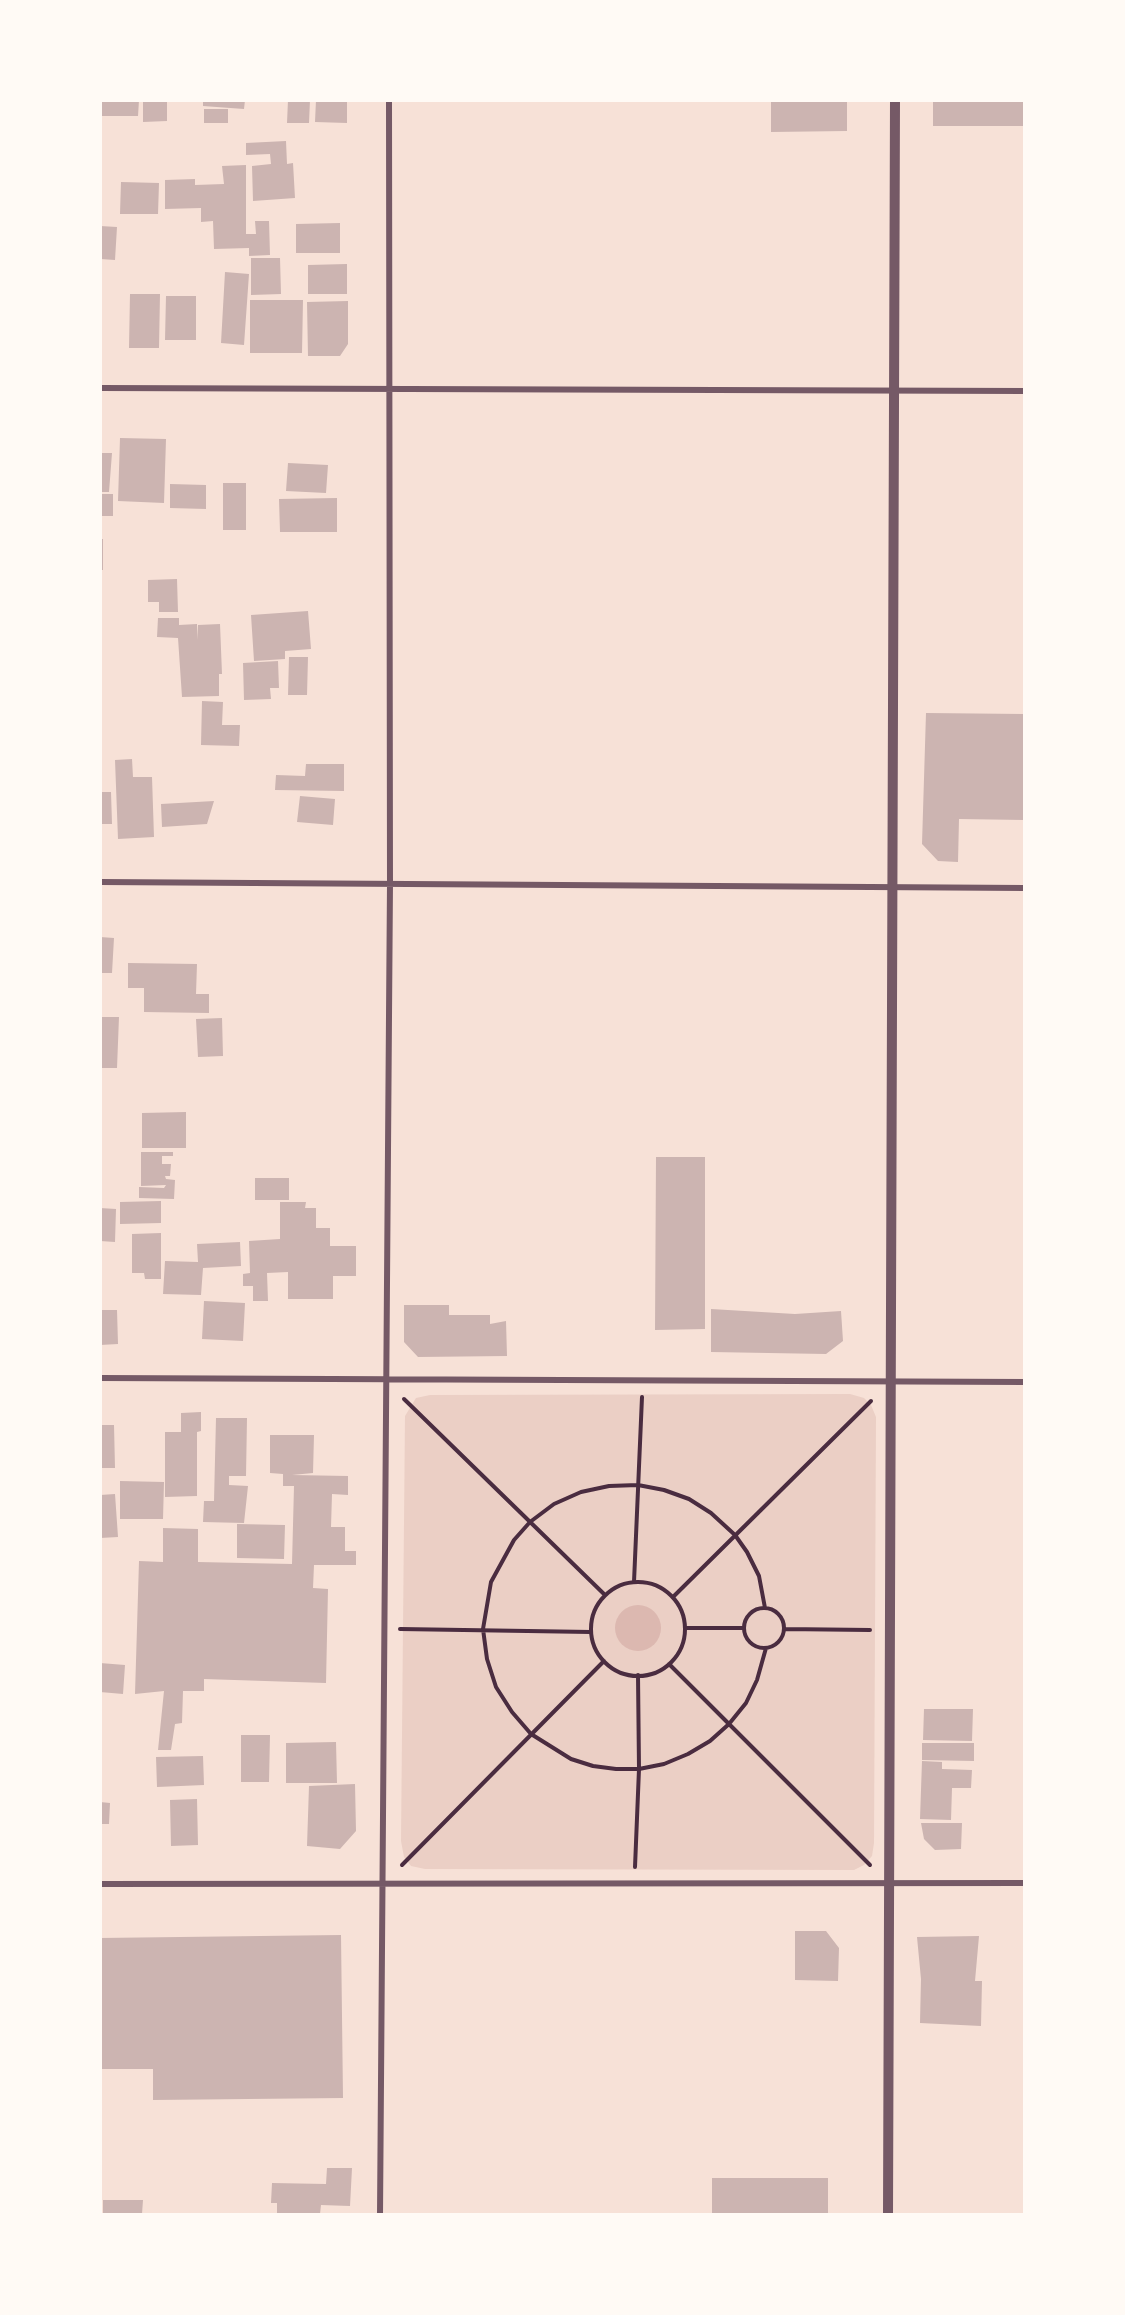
<!DOCTYPE html>
<style>
body{margin:0}
#map{position:relative;width:1125px;height:2315px;overflow:hidden;background:#f7e1d7;font-family:"DM Sans",sans-serif}
canvas{display:block}
.frame{position:absolute;inset:0;border:102px solid #fffaf5;pointer-events:none}
</style>
<div id="map">
<canvas width="1125" height="2315"></canvas>
<div class="frame"></div>
</div>
<script>
const g = document.querySelector('canvas').getContext('2d');
g.lineJoin = 'round';
function paint(path, color) {
  g.fillStyle = color;
  g.fill(path, 'evenodd');
}
function poly(rows) {
  const path = new Path2D();
  for (const r of rows) {
    if (r.length === 3) {
      path.moveTo(r[0] + r[2], r[1]);
      path.arc(r[0], r[1], r[2], 0, 2 * Math.PI);
      continue;
    }
    path.moveTo(r[0], r[1]);
    for (let i = 2; i < r.length; i += 2) path.lineTo(r[i], r[i + 1]);
  }
  return path;
}
function stroke(path, color, width, dash) {
  g.strokeStyle = color;
  g.lineWidth = width;
  g.lineCap = dash ? 'butt' : 'round';
  g.setLineDash(dash || []);
  g.stroke(path);
}
paint(poly([
 [850,1394,864,1398,871,1405,876,1417,874,1843,872,1856,864,1865,854,1870,425,1869,411,1866,404,1857,401,1841,405,1416,416,1398,430,1395]
]), '#ebcfc5');
paint(poly([
 [638,1628,23]
]), '#dcb8b0');
paint(poly([
 [100,100,139,100,138,116,100,116],
 [143,100,167,100,167,121,143,122],
 [203,100,245,100,244,109,203,106],
 [288,100,310,100,309,123,287,123],
 [316,100,347,100,347,123,315,122],
 [771,100,847,100,847,131,771,132],
 [933,100,1024,100,1024,126,933,126],
 [204,109,228,109,228,123,204,123],
 [286,141,287,164,293,163,295,198,253,201,252,166,271,164,270,154,246,155,246,143],
 [246,165,246,234,256,234,255,221,269,221,270,255,249,256,249,248,214,249,213,221,201,222,201,208,165,209,165,180,195,179,195,185,224,184,222,166],
 [121,182,159,183,158,214,120,214],
 [340,223,340,253,296,253,296,224],
 [100,226,117,227,115,260,100,259],
 [251,258,280,258,281,294,251,295],
 [347,264,347,294,308,294,308,265],
 [225,272,249,274,244,345,221,343],
 [130,294,160,294,159,348,129,348],
 [166,296,196,296,196,340,165,340],
 [250,300,303,300,302,353,250,353],
 [348,301,348,344,340,356,308,356,307,302],
 [120,438,166,439,164,503,118,501],
 [100,453,112,453,109,492,100,492],
 [288,463,328,465,326,493,286,491],
 [223,483,246,483,246,530,223,530],
 [170,484,206,485,206,509,170,508],
 [100,494,113,494,113,516,100,516],
 [337,498,337,532,280,532,279,499],
 [100,539,103,539,103,570,100,570],
 [177,579,178,612,159,612,159,602,148,602,148,580],
 [308,611,311,649,285,651,285,659,254,661,251,615],
 [158,618,179,618,179,625,197,624,197,640,198,625,220,624,222,674,219,674,219,696,182,697,178,638,157,637],
 [289,657,308,657,307,695,288,695],
 [278,661,279,688,270,688,271,699,244,700,243,663],
 [202,701,223,702,222,725,240,725,239,746,201,745],
 [926,713,1024,714,1024,820,959,819,958,862,938,861,922,844],
 [132,759,133,777,152,777,154,837,118,839,115,760],
 [306,764,344,764,344,791,275,790,276,775,305,776],
 [100,792,111,792,112,824,100,824],
 [300,796,335,799,333,825,297,822],
 [214,801,207,824,162,827,161,804],
 [100,937,114,938,112,973,100,973],
 [128,963,197,964,196,994,209,994,209,1013,144,1012,144,988,128,988],
 [100,1017,119,1017,117,1068,100,1068],
 [222,1018,223,1056,198,1057,196,1019],
 [186,1112,186,1148,142,1148,142,1113],
 [141,1152,173,1152,173,1156,162,1156,162,1164,171,1164,170,1176,165,1176,166,1179,175,1180,174,1199,139,1198,139,1187,164,1188,166,1185,141,1186],
 [656,1157,705,1157,705,1329,655,1330],
 [255,1178,289,1178,289,1200,255,1200],
 [161,1201,161,1223,120,1224,120,1202],
 [280,1202,306,1202,305,1208,316,1208,316,1228,330,1228,330,1246,356,1246,356,1276,333,1276,333,1299,288,1299,288,1272,267,1273,268,1301,253,1301,253,1286,243,1286,243,1274,250,1273,249,1241,280,1239],
 [100,1208,116,1209,115,1242,100,1241],
 [161,1233,161,1279,145,1279,144,1273,132,1273,132,1234],
 [240,1242,241,1266,203,1268,201,1295,163,1294,165,1261,198,1262,197,1244],
 [204,1301,245,1303,243,1341,202,1339],
 [404,1305,449,1305,449,1315,490,1315,490,1324,506,1321,507,1356,418,1357,404,1342],
 [711,1309,795,1314,841,1311,843,1341,826,1354,711,1352],
 [100,1310,117,1310,118,1344,100,1345],
 [201,1412,201,1431,197,1432,197,1496,165,1497,165,1432,181,1432,181,1413],
 [216,1418,247,1418,246,1476,229,1476,229,1485,248,1486,244,1523,203,1522,204,1501,214,1501],
 [100,1425,114,1425,115,1468,100,1468],
 [270,1435,314,1435,313,1473,292,1475,348,1476,348,1495,332,1494,331,1527,345,1527,345,1551,356,1551,356,1565,314,1565,313,1588,328,1589,326,1683,204,1679,204,1691,183,1691,182,1723,175,1724,171,1750,158,1750,164,1691,135,1694,139,1561,163,1562,163,1528,198,1529,198,1562,292,1564,294,1486,283,1486,283,1474,270,1473],
 [120,1481,164,1482,163,1519,120,1519],
 [115,1494,118,1537,100,1538,100,1495],
 [237,1524,285,1525,284,1559,237,1558],
 [100,1663,125,1665,123,1694,100,1692],
 [924,1709,973,1709,972,1741,923,1740],
 [241,1735,270,1735,269,1782,241,1782],
 [336,1742,337,1783,286,1783,286,1743],
 [922,1743,974,1743,974,1761,922,1760],
 [203,1756,204,1785,157,1787,156,1757],
 [922,1761,942,1762,942,1769,972,1770,971,1788,952,1788,951,1820,920,1819],
 [355,1784,356,1831,340,1849,307,1846,309,1786],
 [197,1799,198,1845,171,1846,170,1800],
 [100,1802,110,1803,109,1824,100,1824],
 [921,1823,962,1823,961,1849,935,1850,924,1839],
 [795,1931,826,1931,839,1948,838,1981,795,1980],
 [341,1935,343,2098,153,2100,153,2069,100,2069,100,1938],
 [979,1936,975,1981,982,1981,981,2026,920,2023,921,1979,917,1937],
 [327,2168,352,2168,350,2206,321,2205,320,2214,277,2214,277,2203,271,2203,272,2183,326,2184],
 [712,2178,828,2178,828,2214,712,2214],
 [103,2200,143,2200,142,2214,103,2214]
]), '#ccb4b1');
stroke(poly([
 [404,1399,605,1595],
 [634,1582,642,1397],
 [638,1629,47],
 [673,1597,871,1401],
 [765,1608,759,1576,747,1552,735,1535,711,1513,689,1499,664,1490,638,1485,609,1486,581,1492,554,1504,530,1522,514,1540,491,1582,483,1629,487,1659,496,1687,512,1712,531,1734,571,1759,593,1766,616,1769,639,1769,664,1764,688,1754,710,1741,729,1724,746,1703,757,1680,766,1648],
 [764,1628,20],
 [685,1628,744,1628],
 [400,1629,591,1632],
 [784,1629,870,1630],
 [669,1664,870,1865],
 [402,1865,604,1661],
 [635,1867,639,1769,638,1675]
]), '#4a2c40', 4);
stroke(poly([
 [100,388,1024,391],
 [100,882,1024,888],
 [100,1378,1024,1382],
 [100,1884,1024,1883],
 [380,2214,390,883,389,100]
]), '#755966', 6);
stroke(poly([
 [888,2214,895,100]
]), '#755966', 10);
</script>
